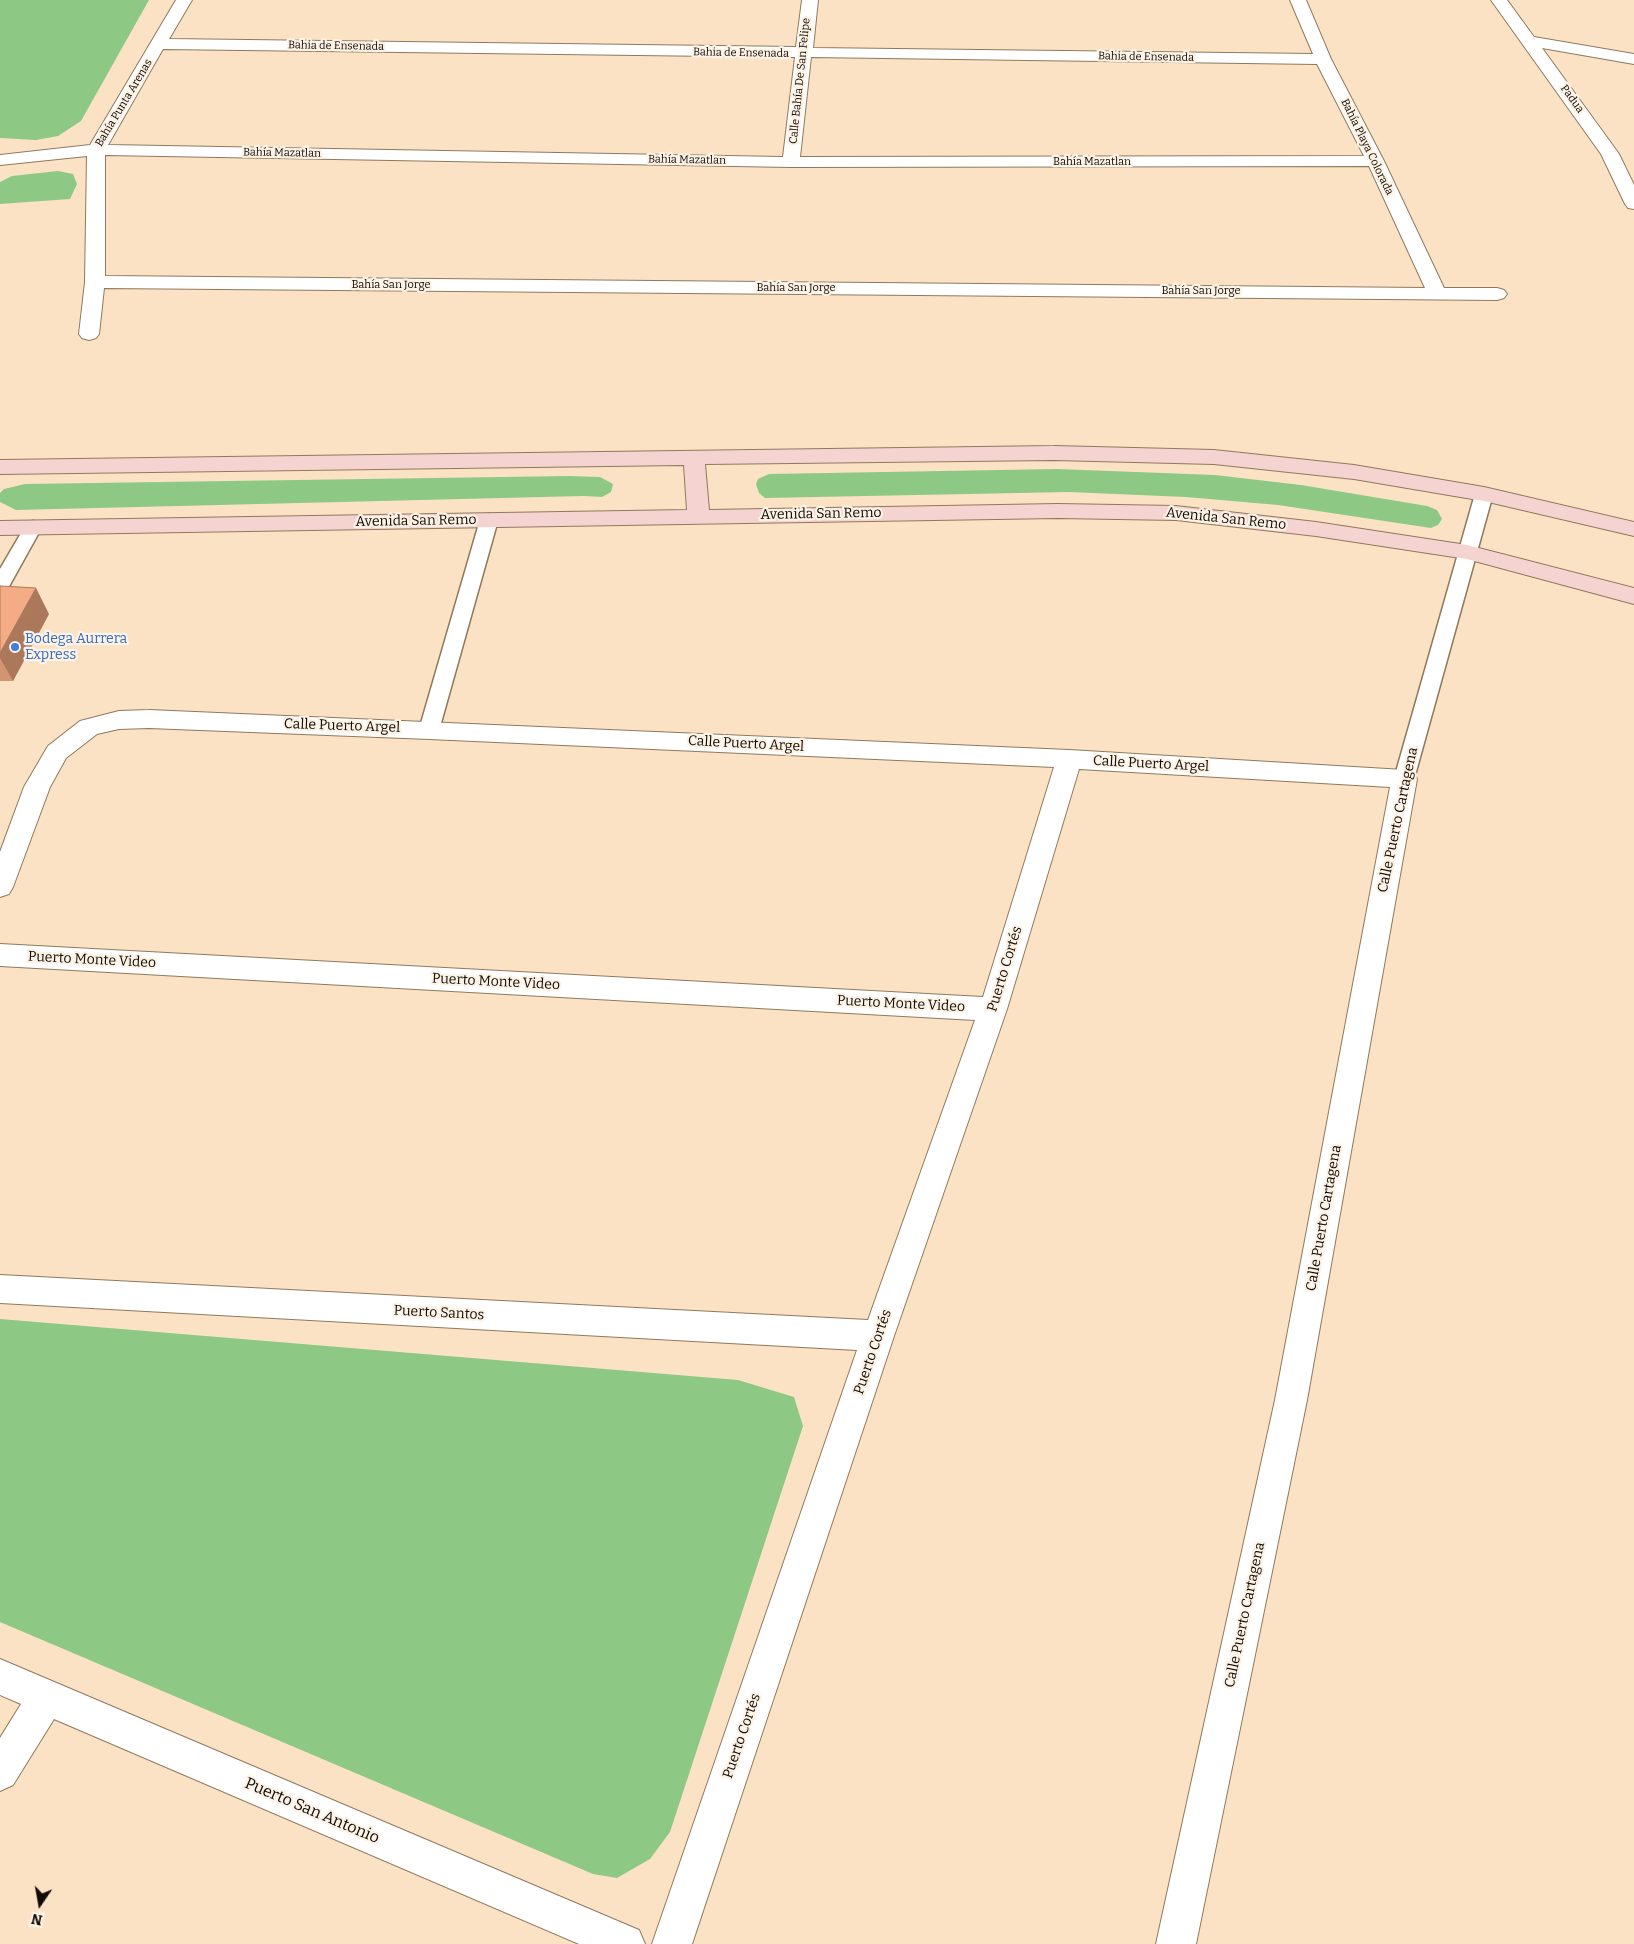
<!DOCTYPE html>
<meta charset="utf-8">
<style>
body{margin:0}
#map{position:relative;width:1634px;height:1944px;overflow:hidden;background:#fbe2c4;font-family:Bitter,serif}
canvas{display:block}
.north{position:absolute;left:15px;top:1879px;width:50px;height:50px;-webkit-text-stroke:4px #fcf2e6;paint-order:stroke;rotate:192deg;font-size:14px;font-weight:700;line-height:20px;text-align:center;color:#110902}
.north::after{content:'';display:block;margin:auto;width:18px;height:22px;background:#110902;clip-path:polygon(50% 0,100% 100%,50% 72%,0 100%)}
</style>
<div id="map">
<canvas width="1634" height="1944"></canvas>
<div class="north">N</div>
</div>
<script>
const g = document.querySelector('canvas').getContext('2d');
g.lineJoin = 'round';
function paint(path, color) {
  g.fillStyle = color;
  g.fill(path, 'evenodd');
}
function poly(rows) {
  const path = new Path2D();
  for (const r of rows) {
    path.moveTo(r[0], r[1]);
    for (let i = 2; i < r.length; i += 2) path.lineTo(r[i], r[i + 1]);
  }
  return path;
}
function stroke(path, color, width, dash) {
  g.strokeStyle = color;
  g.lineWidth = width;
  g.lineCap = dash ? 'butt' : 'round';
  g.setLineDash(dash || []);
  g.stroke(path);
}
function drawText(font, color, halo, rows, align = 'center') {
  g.font = font + ' Bitter,serif';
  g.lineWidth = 4.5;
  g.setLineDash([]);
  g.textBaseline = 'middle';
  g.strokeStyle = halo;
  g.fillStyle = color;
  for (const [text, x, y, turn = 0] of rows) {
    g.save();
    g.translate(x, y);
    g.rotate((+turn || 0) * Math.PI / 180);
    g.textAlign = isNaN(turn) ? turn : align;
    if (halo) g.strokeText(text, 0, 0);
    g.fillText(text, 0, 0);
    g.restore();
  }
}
paint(poly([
 [0,0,149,0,81,121,58,136,36,140,0,138],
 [58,171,73,174,77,184,70,199,0,204,0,182,12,176],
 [1057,469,1215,475,1301,485,1427,506,1437,510,1442,519,1438,525,1431,528,1278,505,1186,497,1069,492,765,498,759,493,756,484,758,479,769,474],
 [569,476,600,477,613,484,611,492,602,497,583,496,16,510,0,502,0,493,4,489,25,484],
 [0,1319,738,1380,794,1397,803,1426,670,1832,650,1859,617,1878,593,1874,0,1622]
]), '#8dc985');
const lane = poly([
 [1484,488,1490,490,1493,494,1414,779,1411,784,1404,787,1397,784,1394,779,1475,494,1478,490,1484,488],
 [489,514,495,516,498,520,439,730,436,735,429,737,422,735,419,730,480,520,483,516,489,514],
 [33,521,39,523,42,527,7,590,0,592,0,569,27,523,33,521]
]);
const street = poly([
 [176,0,192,0,169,39,796,47,802,0,818,0,813,48,1313,54,1290,0,1306,0,1331,59,1384,161,1444,288,1497,288,1504,290,1507,294,1504,298,1497,300,104,288,99,334,96,338,89,340,82,338,79,334,85,282,87,156,0,165,0,155,90,145,176,0],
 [163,49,795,57,783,157,108,145,163,49],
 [811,57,1317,64,1364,156,800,157,811,57],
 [105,155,791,167,1369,166,1425,288,105,276,105,155],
 [1491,0,1507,0,1534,37,1634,54,1634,64,1542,48,1619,154,1634,185,1634,209,1628,208,1625,204,1601,154,1491,0],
 [149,710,1069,750,1404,770,1413,772,1417,779,1307,1400,1196,1944,1156,1944,1275,1400,1390,787,1079,769,1007,1009,894,1336,692,1944,652,1944,857,1350,0,1303,0,1275,868,1320,975,1020,0,966,0,944,983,997,1054,767,429,739,149,728,119,729,97,734,66,758,50,787,13,887,9,894,0,897,0,852,24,787,48,746,80,721,119,711,149,710],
 [0,1659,639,1930,645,1944,579,1944,54,1719,13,1785,0,1791,0,1738,21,1704,0,1695,0,1659]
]);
const secondary = poly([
 [1054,446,1214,450,1354,465,1484,487,1634,522,1634,536,1484,501,1354,479,1214,464,1054,460,705,464,709,510,1058,504,1176,506,1316,522,1467,545,1634,588,1634,604,1467,559,1316,536,1176,520,1058,518,0,535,0,521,687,510,684,465,0,474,0,460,1054,446]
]);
stroke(lane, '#8f795d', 3);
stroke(street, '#8f795d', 2);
stroke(secondary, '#8f795d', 2);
paint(lane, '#fff');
paint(street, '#fff');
paint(secondary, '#f5d3d0');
paint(poly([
 [0,586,49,614,13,681,0,681]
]), '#d29472');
paint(poly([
 [36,588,49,614,13,681,0,658,0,653]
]), '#ab785c');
const building = poly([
 [0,586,36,588,0,653,0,586]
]);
paint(building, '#f4ac84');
stroke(building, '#ab785c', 1);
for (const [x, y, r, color] of [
 [15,647,5,"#3f7fe0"]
]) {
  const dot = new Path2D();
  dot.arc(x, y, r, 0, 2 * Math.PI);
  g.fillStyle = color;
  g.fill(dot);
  stroke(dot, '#fcf2e6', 2);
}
drawText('11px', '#110902', '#fcf2e6', [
 ["Bahia de Ensenada",336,46,1],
 ["Bahia de Ensenada",741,53,1],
 ["Bahia de Ensenada",1146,57,1],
 ["Calle Bahía De San Felipe",800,81,-84],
 ["Padua",1572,99,54],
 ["Bahía Punta Arenas",124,103,-59],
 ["Bahía Playa Colorada",1367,147,64],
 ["Bahía Mazatlan",282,153,1],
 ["Bahía Mazatlan",687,160,1],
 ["Bahía Mazatlan",1092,162],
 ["Bahía San Jorge",391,285],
 ["Bahía San Jorge",796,288],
 ["Bahía San Jorge",1201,291]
]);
drawText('14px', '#110902', '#fcf2e6', [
 ["Avenida San Remo",821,514,-1],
 ["Avenida San Remo",1226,519,6],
 ["Avenida San Remo",416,521,-1],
 ["Calle Puerto Argel",342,726,2],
 ["Calle Puerto Argel",746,744,3],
 ["Calle Puerto Argel",1151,764,3],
 ["Calle Puerto Cartagena",1398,820,-78],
 ["Puerto Monte Video",92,960,3],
 ["Puerto Cortés",1005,969,-73],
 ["Puerto Monte Video",496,982,3],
 ["Puerto Monte Video",901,1004,3],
 ["Calle Puerto Cartagena",1324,1218,-80],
 ["Puerto Santos",439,1313,3],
 ["Puerto Cortés",873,1352,-71],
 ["Calle Puerto Cartagena",1245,1615,-78],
 ["Puerto Cortés",742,1736,-71]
]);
drawText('14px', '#366cbe', '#fcf2e6', [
 ["Bodega Aurrera",25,639],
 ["Express",25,655]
], 'left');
drawText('16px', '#110902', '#fcf2e6', [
 ["Puerto San Antonio",312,1811,23]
]);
</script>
